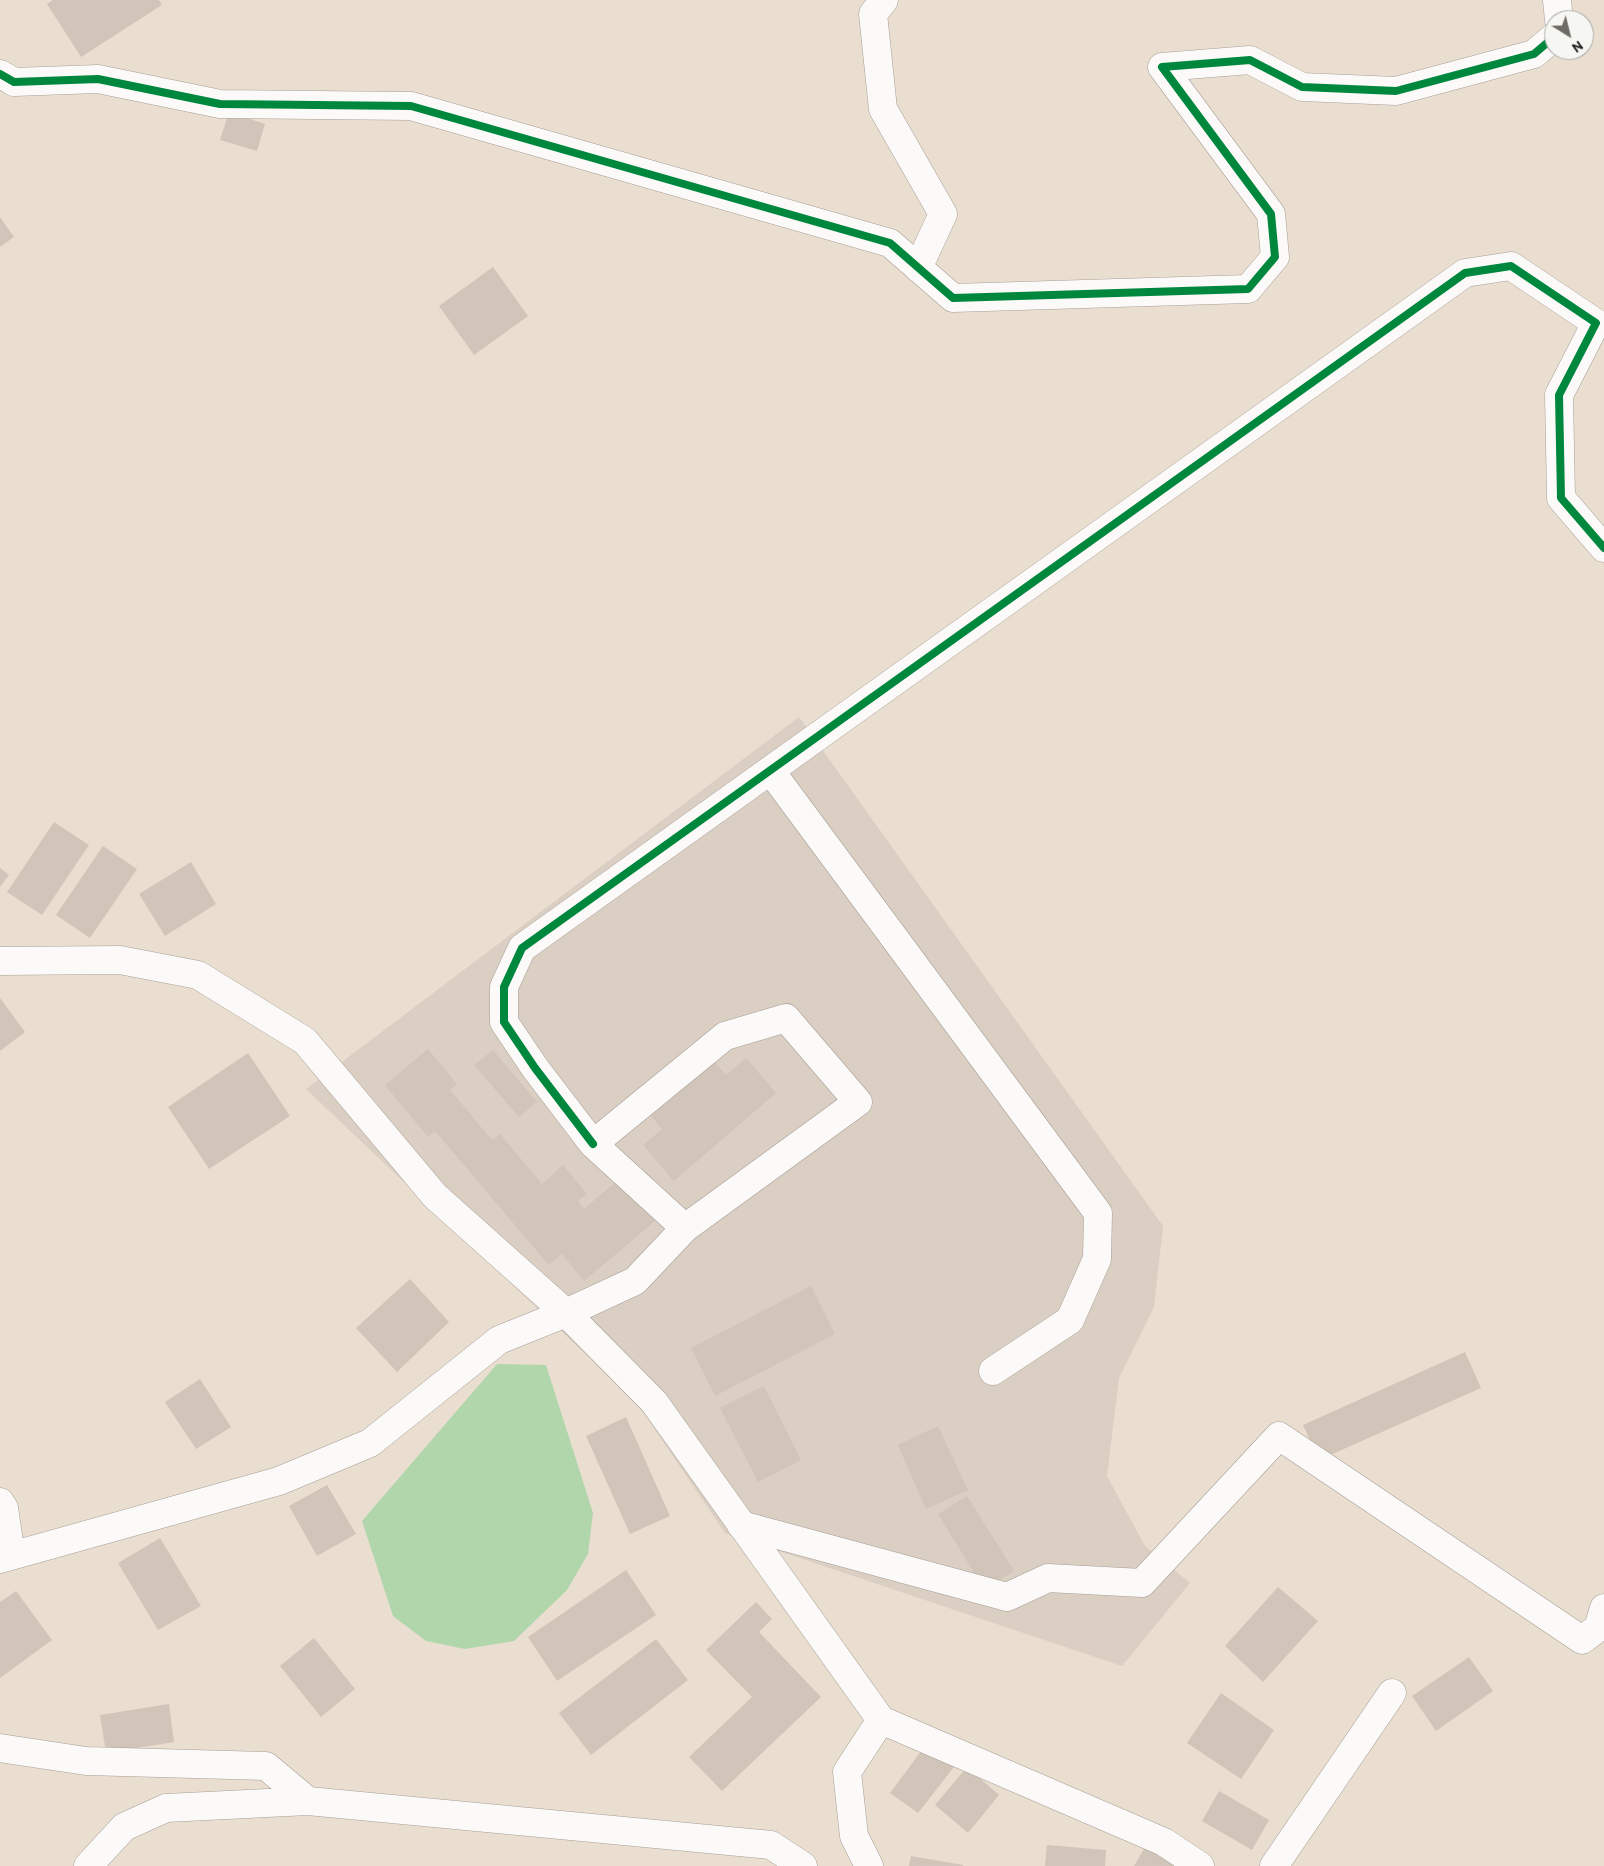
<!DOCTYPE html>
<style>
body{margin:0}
#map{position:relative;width:1604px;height:1866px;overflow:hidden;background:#eaded0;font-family:Itim,sans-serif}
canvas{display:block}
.north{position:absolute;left:1544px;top:10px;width:50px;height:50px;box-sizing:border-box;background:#f6f6f2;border:1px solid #a5a5a2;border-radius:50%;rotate:144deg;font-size:14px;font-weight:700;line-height:20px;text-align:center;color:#2b2b2b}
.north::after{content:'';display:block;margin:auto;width:18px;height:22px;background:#6e6a65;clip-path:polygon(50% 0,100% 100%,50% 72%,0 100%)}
</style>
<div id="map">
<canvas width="1604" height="1866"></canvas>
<div class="north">N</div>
</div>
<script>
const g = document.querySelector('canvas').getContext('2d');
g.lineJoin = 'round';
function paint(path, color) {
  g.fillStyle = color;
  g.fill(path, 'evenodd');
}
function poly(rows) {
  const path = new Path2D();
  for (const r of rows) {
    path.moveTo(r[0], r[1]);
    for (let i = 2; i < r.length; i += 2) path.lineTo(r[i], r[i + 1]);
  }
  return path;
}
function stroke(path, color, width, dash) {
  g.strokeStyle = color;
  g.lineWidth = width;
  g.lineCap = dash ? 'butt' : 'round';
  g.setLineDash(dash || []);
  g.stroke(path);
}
paint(poly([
 [799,717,1163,1226,1154,1307,1119,1378,1107,1476,1145,1546,1190,1583,1122,1666,725,1533,637,1403,306,1089]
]), '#dbcec3');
paint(poly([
 [497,1364,546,1365,593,1513,588,1554,567,1590,514,1641,465,1649,426,1641,393,1616,362,1521]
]), '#b1d6ac');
paint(poly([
 [53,0,159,0,162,5,81,57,47,4],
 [229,112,265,124,257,151,220,140],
 [0,217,14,237,0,247],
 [493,267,528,316,474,355,439,306],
 [54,822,89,845,42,915,7,892],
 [103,846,137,869,90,938,56,915],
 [191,862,216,904,165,936,139,894],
 [0,868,9,875,0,887],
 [0,998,25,1032,0,1051],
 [428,1049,457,1084,450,1090,492,1140,500,1134,542,1184,563,1165,587,1194,578,1201,584,1209,619,1179,655,1221,584,1281,562,1254,549,1265,435,1131,428,1137,385,1085],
 [493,1050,537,1102,519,1117,474,1065],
 [248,1053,290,1116,209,1169,168,1107],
 [746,1058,776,1093,674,1181,643,1145,662,1129,651,1116,715,1062,726,1075],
 [410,1279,449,1322,397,1372,356,1328],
 [811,1286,835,1334,715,1396,691,1348],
 [1465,1352,1481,1388,1319,1460,1303,1425],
 [200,1379,231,1427,196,1449,165,1402],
 [764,1386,801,1460,758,1482,720,1408],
 [626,1417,670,1516,630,1534,586,1436],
 [938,1426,968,1490,926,1509,898,1445],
 [327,1485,356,1534,317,1556,289,1506],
 [967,1496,1014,1571,984,1589,938,1514],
 [160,1538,201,1606,158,1630,118,1563],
 [626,1570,656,1615,557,1681,528,1637],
 [1278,1587,1318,1621,1263,1682,1225,1646],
 [16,1591,52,1640,0,1678,0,1602],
 [756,1602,772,1619,759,1632,821,1697,722,1791,689,1757,752,1697,706,1650],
 [314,1638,355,1689,321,1717,280,1666],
 [656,1639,688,1680,591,1755,559,1713],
 [1469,1657,1493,1691,1436,1731,1412,1696],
 [1221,1693,1274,1730,1241,1779,1187,1743],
 [169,1704,174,1742,106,1753,100,1715],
 [928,1742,957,1763,918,1813,890,1793],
 [967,1767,999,1795,968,1833,935,1805],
 [1219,1791,1269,1820,1252,1850,1202,1821],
 [1047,1845,1106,1850,1105,1866,1045,1866],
 [1145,1847,1177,1866,1134,1866],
 [911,1856,963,1865,963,1866,909,1866]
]), '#d1c5b9');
const street = poly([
 [884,0,873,14,883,109,943,214,918,268],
 [1557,0,1559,20],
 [0,74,14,82,98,79,220,104,411,106,890,243,953,298,1248,289,1275,257,1271,214,1162,67,1250,60,1302,87,1396,91,1534,54,1554,37],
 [770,770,1098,1213,1097,1259,1070,1320,993,1371],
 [0,961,120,960,198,975,305,1041,435,1196,566,1313,654,1402,881,1720],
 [593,1144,535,1068,504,1022,504,987,522,948,1465,273,1511,266,1596,323,1559,395,1561,498,1604,548],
 [0,1502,4,1508,11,1556],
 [741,1525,1007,1597,1048,1578,1142,1583,1279,1436,1582,1640,1598,1628,1604,1608],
 [0,1559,279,1481,370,1443,499,1340,566,1313,635,1281,685,1228,858,1102,786,1018,725,1036,593,1144,685,1228],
 [0,1748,86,1761,266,1766,308,1801],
 [88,1866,124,1827,166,1808,308,1801,771,1845,803,1866],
 [869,1866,854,1836,847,1772,881,1720,1164,1842,1200,1866],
 [1274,1866,1392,1693]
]);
stroke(street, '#a59e96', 29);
stroke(street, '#fcfaf8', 28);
stroke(poly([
 [0,74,14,82,98,79,220,104,411,106,890,243,953,298,1248,289,1275,257,1271,214,1162,67,1250,60,1302,87,1396,91,1534,54,1554,37],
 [593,1144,535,1068,504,1022,504,987,522,948,1465,273,1511,266,1596,323,1559,395,1561,498,1604,548]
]), '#00873e', 8);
</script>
